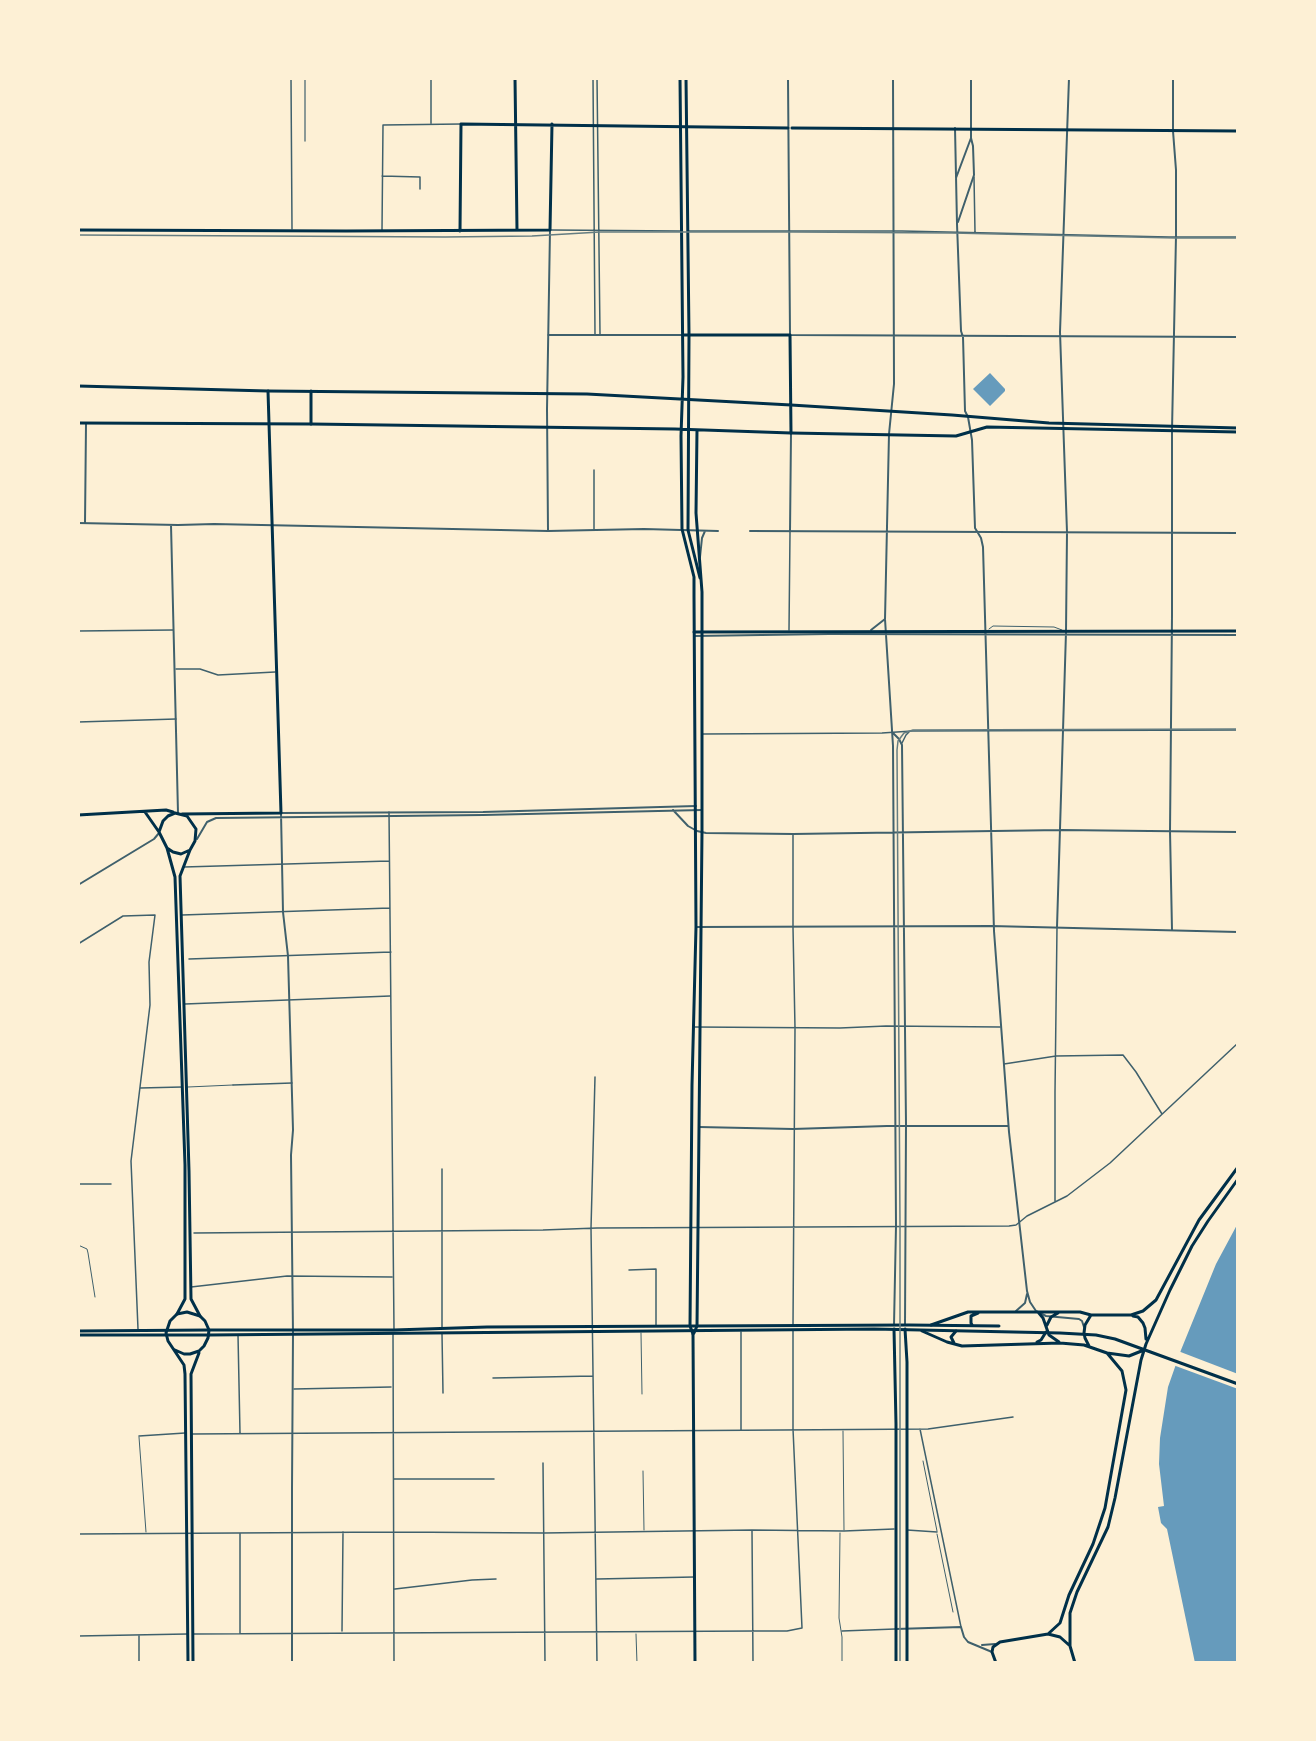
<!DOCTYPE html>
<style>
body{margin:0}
#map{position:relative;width:1316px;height:1741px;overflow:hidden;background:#fdf0d5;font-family:"Source Sans 3",sans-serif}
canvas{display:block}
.frame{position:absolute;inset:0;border:80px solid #fdf0d5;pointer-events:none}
</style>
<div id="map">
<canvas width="1316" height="1741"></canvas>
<div class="frame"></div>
</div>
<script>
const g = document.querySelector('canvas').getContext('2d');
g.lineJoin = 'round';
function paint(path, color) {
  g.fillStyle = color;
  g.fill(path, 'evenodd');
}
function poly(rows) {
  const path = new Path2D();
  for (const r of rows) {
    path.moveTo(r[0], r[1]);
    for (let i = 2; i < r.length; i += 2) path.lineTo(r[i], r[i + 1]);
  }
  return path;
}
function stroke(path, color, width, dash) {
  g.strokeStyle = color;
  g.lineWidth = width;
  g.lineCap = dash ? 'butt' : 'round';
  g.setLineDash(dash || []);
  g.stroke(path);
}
paint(poly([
 [990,373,1005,389,1005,391,990,406,973,389],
 [1238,1223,1238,1663,1195,1663,1167,1529,1161,1523,1158,1507,1164,1506,1159,1464,1160,1438,1168,1387,1181,1350,1216,1264]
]), '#669bbc');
paint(poly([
 [1178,1351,1238,1374,1238,1389,1173,1365]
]), '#fdf0d5');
stroke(poly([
 [989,629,993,626,1054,627,1062,630],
 [188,1087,233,1085],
 [78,1245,87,1249,88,1253,95,1297],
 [641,1333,642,1394],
 [843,1431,844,1530],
 [139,1437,146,1532],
 [923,1461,937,1531],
 [643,1471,644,1530],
 [840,1533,839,1618,842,1637,842,1663],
 [937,1534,953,1612],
 [636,1634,637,1663]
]), '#3f606c', 1);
stroke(poly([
 [291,78,292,229],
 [431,78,431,123],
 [593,78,595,335],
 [597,78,600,334],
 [382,176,420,177,420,189],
 [974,177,975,232],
 [382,230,383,125,461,124],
 [551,230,681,231],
 [689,231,902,231,1169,237,1238,237],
 [594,470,594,529],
 [789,630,790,533],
 [78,631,173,630],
 [176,669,200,669,218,675,275,672],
 [78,722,176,719],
 [703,734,882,733,912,731,1238,730],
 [902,743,906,735,909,732],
 [389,812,394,1329],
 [184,867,389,861],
 [182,915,390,908],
 [78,944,123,916,155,915,149,962,150,1005,131,1161,138,1329],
 [189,959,391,952],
 [185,1004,390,996],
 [695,1027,840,1028,886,1026,1000,1027],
 [1004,1064,1056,1056,1123,1055,1136,1072,1162,1114],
 [595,1077,591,1228,597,1663],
 [233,1085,292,1083],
 [140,1088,182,1087],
 [78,1184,111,1184],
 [1055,1201,1055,1092,1057,927],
 [194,1233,543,1230,597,1228,1009,1226,1016,1225,1027,1216,1067,1196,1110,1163,1238,1043],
 [629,1270,656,1269,656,1326],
 [191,1287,287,1276,392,1277],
 [793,1325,795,1028,793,928,793,835],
 [442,1327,442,1169],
 [741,1332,741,1429],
 [393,1334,394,1663],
 [442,1334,443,1393],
 [238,1335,240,1433],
 [493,1378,593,1376],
 [294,1389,391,1387],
 [920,1429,961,1627],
 [192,1434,928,1429,1013,1417],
 [139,1436,185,1433],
 [543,1463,545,1663],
 [394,1479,494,1479],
 [907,1530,937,1532],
 [752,1531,753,1663],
 [78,1534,393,1532,544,1533,752,1530,844,1531,894,1529],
 [597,1579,694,1577],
 [395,1589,472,1580,496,1579],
 [342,1631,343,1532],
 [842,1631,895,1629],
 [240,1633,240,1533],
 [194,1634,755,1631,787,1631,802,1628,793,1429,793,1330],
 [78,1636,187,1634],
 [139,1636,139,1663]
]), '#3f606c', 1.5);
stroke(poly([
 [788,78,790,335,1238,337],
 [893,78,894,384,889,434,885,619,893,746,896,1226,894,1325],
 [955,128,957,224,961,331,963,337,965,411,968,417,972,440,975,528,981,538,983,547,994,931,1009,1132,1027,1291,1030,1302,1036,1311,1046,1316,1079,1319,1082,1321,1084,1327],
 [956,178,971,138],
 [958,222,974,175,973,146,971,138,971,78],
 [548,335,683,335],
 [78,523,178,525,214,524,548,531,644,529,718,531],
 [85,523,86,424],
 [171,525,178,813],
 [548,531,547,409,550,230],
 [750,531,1238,533],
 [790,532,791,433],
 [700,557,702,538,705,531],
 [871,630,885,619],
 [694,636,829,634,1238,635],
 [892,732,899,739,902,745,906,1124,905,1325],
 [673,810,688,826,697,831,706,833,793,834,1061,830,1238,832],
 [197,839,207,822,216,818,483,815,702,810],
 [78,885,154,839,159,833],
 [696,927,991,926,1238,932],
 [1057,927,1066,632,1067,532,1060,332,1069,78],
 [1172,930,1170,831,1172,615,1172,430,1176,236,1176,170,1173,131,1173,78],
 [699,1127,793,1129,887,1126,1008,1126],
 [1016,1311,1025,1303,1027,1294],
 [896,1629,961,1627,964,1637,968,1642,992,1652],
 [982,1645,995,1644],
 [292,1663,292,1488,293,1334,291,1155,293,1130,288,956,283,912,281,813,483,812,696,806]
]), '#3f606c', 2);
stroke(poly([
 [515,78,517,230],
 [792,128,1238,131],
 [78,230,346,231,550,230,552,124],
 [460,231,461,124,788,128],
 [689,335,688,530,700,578],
 [791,405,952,415,1049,423,1238,428],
 [311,424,311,391],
 [791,433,956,436,987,427,1238,432],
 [694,632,1238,631],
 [145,812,159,832],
 [175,813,187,816,196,829,195,841,190,850,181,854,173,852,167,848,159,832,163,821,168,816,175,813],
 [182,814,281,813,268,391],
 [78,815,166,810,173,812],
 [167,848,175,877,185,1165,185,1299,177,1314],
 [190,850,180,876,189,1171,191,1299,200,1316],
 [1038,1312,1043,1318,1049,1335,1059,1342],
 [1133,1316,1138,1317,1143,1323,1145,1328,1146,1339],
 [931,1325,968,1312,1080,1312,1091,1315,1131,1315,1143,1311,1156,1300,1199,1220,1238,1167],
 [972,1325,971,1323,971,1316,978,1313],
 [1047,1325,1051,1317,1058,1313],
 [894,1329,896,1424,896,1663],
 [905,1329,907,1362,907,1663],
 [922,1331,947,1342,962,1346,1060,1343,1084,1345,1107,1353,1122,1371,1126,1390,1105,1508,1093,1544,1069,1595,1060,1623,1048,1634],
 [693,1334,695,1663],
 [1037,1342,1041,1340,1046,1332],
 [954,1343,951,1337,956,1331],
 [1089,1346,1085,1338,1084,1333,1085,1325,1091,1315],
 [1107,1353,1129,1356,1144,1350],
 [996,1663,992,1652,993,1647,1000,1642,1048,1634,1060,1637,1069,1645],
 [1075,1663,1070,1646,1070,1613,1077,1592,1108,1527,1115,1498,1141,1360,1146,1344,1170,1290,1192,1246,1208,1221,1238,1179]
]), '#003049', 3);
stroke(poly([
 [680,78,683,377,681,436,682,529,694,577,694,596,696,927,692,1085,690,1326,693,1334],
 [686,78,689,335],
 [78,386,268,391,587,394,791,405],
 [78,423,311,424,675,429,791,433,790,335,683,335],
 [78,1331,209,1330],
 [694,1333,697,1326,702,832,702,592,696,513,697,430],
 [78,1335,209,1335]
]), '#003049', 3);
stroke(poly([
 [209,1330,394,1330,487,1327,909,1325,999,1326],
 [209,1335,874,1329,1060,1333,1096,1335,1115,1339,1238,1384],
 [175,1350,184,1354,190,1354,199,1351,204,1346,208,1338,209,1330,205,1321,200,1316,187,1312,177,1314,170,1321,166,1333,168,1341,184,1365,185,1374,188,1663],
 [193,1663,191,1374,199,1353]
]), '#003049', 3);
stroke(poly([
 [78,235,445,237,532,236,600,232,793,232,952,233,1176,238,1238,238],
 [900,1663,900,1226,897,750,898,741,904,733,913,730,1238,729]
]), '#657d81', 1.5);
stroke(poly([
 [305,78,305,141]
]), '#657d81', 1.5);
</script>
